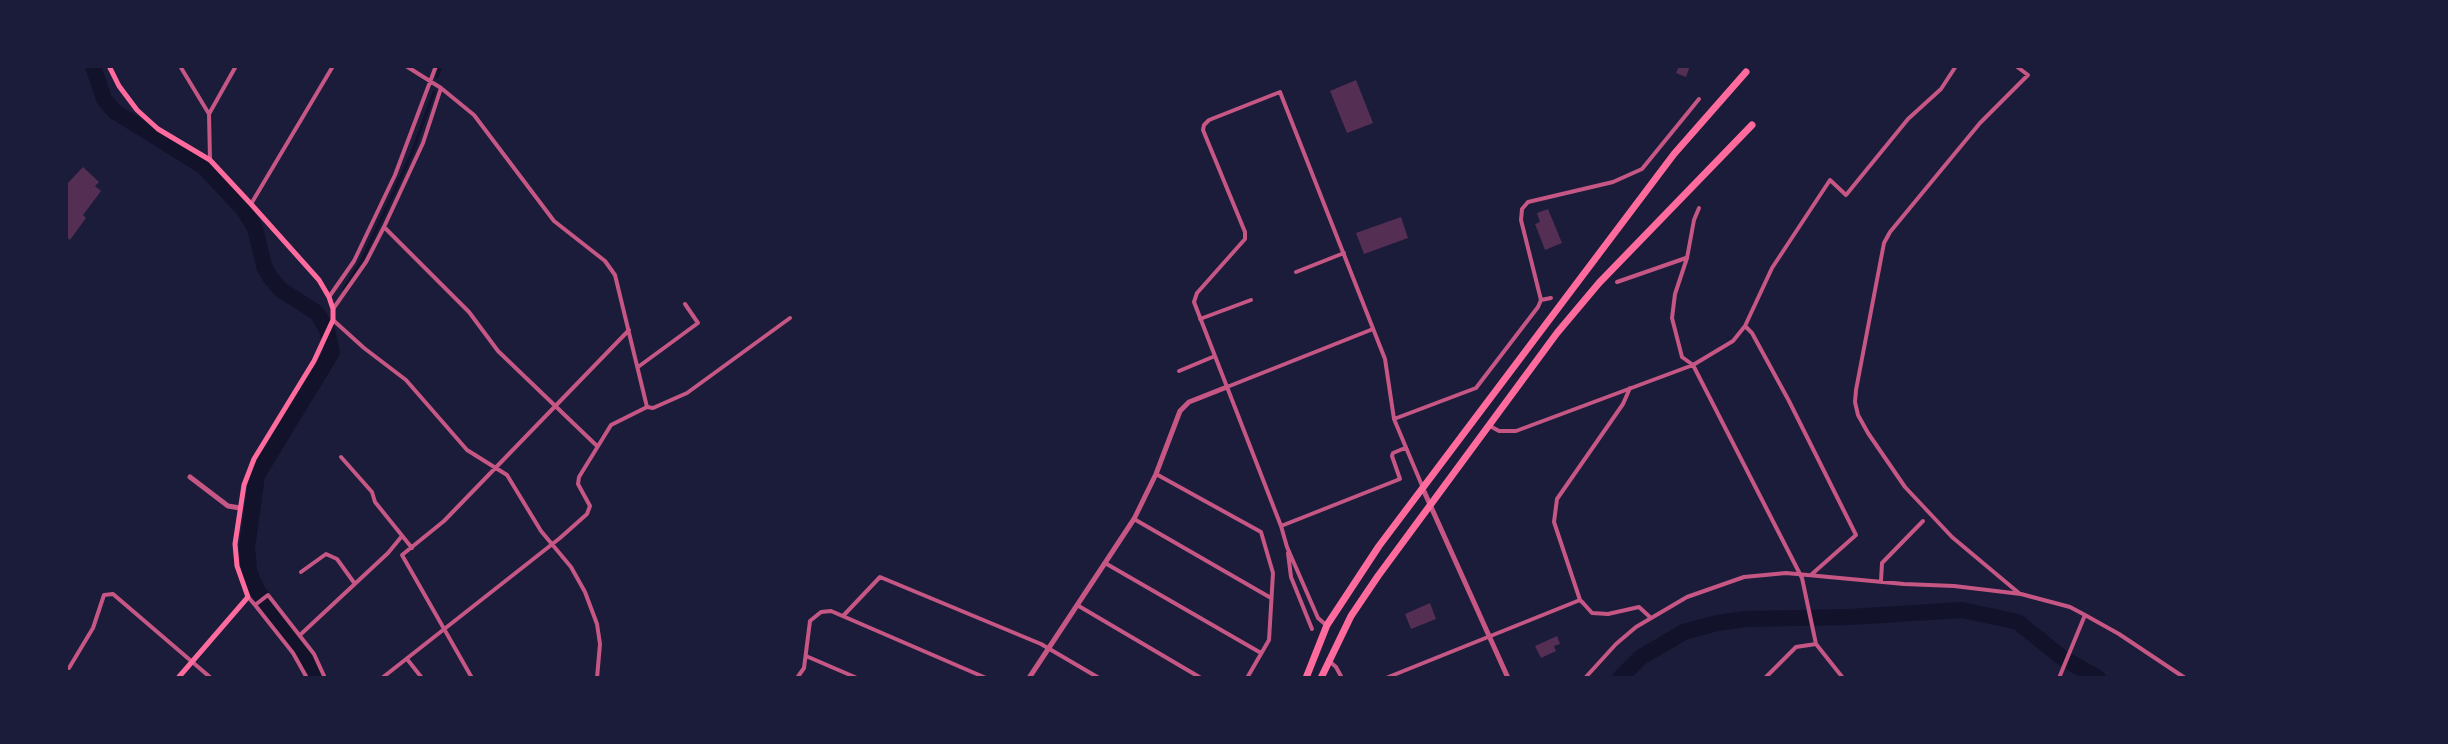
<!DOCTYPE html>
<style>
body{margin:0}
#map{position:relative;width:2448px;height:744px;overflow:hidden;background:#1b1b3a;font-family:"Crimson Pro",serif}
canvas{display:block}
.frame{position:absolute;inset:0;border:68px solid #1b1b3a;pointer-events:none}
</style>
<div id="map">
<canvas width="2448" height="744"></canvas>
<div class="frame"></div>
</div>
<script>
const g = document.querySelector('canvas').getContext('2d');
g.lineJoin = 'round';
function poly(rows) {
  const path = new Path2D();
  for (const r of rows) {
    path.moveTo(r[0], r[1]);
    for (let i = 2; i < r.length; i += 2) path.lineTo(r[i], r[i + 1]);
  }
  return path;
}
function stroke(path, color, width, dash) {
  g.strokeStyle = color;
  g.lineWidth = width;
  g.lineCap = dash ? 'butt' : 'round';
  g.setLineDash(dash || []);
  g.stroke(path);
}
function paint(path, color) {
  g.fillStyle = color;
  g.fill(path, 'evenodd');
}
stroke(poly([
 [437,77,441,66],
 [344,289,362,260,395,190,412,153,434,92]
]), '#12122b', 3);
stroke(poly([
 [93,66,104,99,114,111,204,167,244,210,255,228,264,266,270,277,280,289,317,313,327,330,332,352,257,475,247,548,249,571,257,590,302,650,316,678],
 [1620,678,1641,657,1684,632,1717,623,1745,619,1850,617,1962,610,2018,622,2061,657,2098,678]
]), '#12122b', 16);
paint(poly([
 [1679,66,1690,66,1686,77,1676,73],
 [1356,80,1373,123,1347,133,1330,91],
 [83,167,99,182,95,186,101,191,83,215,86,218,70,240,66,236,66,185],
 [1548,209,1562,243,1545,250,1535,224,1540,222,1537,213],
 [1401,217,1408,238,1364,254,1356,233],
 [1430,603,1436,619,1411,629,1405,614],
 [1557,636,1560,644,1554,646,1556,651,1541,658,1535,646]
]), '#542f53');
stroke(poly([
 [180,66,209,114],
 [406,66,441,88,474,115,554,221,605,261,615,275,647,407],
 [2016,66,2028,75,1980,123,1890,232,1884,243,1856,390,1855,402,1858,415,1868,433,1905,487,1952,537,2020,594],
 [210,160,209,114,236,66],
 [251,204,333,66],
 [1699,208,1694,220,1687,258,1675,294,1672,318,1682,357,1693,365,1802,578,1816,644,1843,678],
 [384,227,469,312,498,351,597,446],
 [1296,272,1344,253],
 [1617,282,1686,258],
 [329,297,354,261,395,175,436,66],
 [1541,300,1551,298],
 [333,309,366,262,384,227,423,143,441,88],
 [1200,319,1251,300],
 [333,320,364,348,406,380,467,450,507,475,541,531,571,567,585,592,597,624,600,644,597,678],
 [1745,326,1752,333,1789,401,1856,535,1812,574],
 [638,367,698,323,685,304],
 [1179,371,1215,356],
 [1227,387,1373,329],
 [1630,388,1623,404,1557,499,1554,522,1580,600,1584,604,1592,613,1608,614,1639,607,1651,618],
 [1394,419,1476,388,1538,307,1541,300,1521,220,1522,209,1528,202,1613,182,1642,169,1699,99],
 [1490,426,1499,431,1516,431,1693,365,1733,341,1745,326,1772,268,1830,180,1846,195,1908,119,1941,89,1956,66],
 [341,457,372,492,375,502,412,548],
 [1156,474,1261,532,1273,573,1269,640,1247,678],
 [1134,519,1271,598],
 [1281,526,1400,479,1392,456,1393,453,1405,448],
 [1288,553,1291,577,1312,629],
 [1105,563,1261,653],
 [301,572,326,554,337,559,355,584],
 [1881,581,1882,563,1923,521],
 [248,597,255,605,268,595,314,654,325,678],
 [255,605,293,653,307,678],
 [1077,605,1201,678],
 [843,616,880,577,1041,644,1099,678],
 [1326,625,1318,618,1287,547,1281,526,1194,302,1197,293,1245,239,1245,232,1203,130,1204,125,1209,120,1280,92,1385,359,1394,419,1423,488],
 [300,635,388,553,402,536],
 [806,656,857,678],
 [407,659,422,678],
 [1328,660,1336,667,1342,678],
 [69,668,93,628,104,595,113,594,211,678],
 [382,678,560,538,587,514,590,506,578,484,579,477,611,425,647,407,653,408,687,393,790,318],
 [472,678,402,555,444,521,629,330],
 [797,678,804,668,810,621,821,612,831,611,986,678],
 [1386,678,1580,600],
 [1585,678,1616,644,1636,627,1687,597,1744,577,1786,573,1904,584,1954,586,2021,594,2070,607,2085,615,2119,634,2185,678],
 [1765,678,1796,647,1816,644],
 [2059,678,2085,615]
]), '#c65784', 4);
stroke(poly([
 [190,477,228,506,240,508],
 [1423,489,1508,678],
 [1029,678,1134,519,1156,474,1180,411,1189,402,1227,387]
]), '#c65784', 5);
stroke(poly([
 [109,66,119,86,137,110,158,129,210,160,251,204,319,280,329,297,333,309,333,320,314,361,254,459,244,485,235,544,237,566,248,597,178,678]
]), '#ff6b9d', 5);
stroke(poly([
 [1306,678,1327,625,1379,546,1674,154,1746,72],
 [1321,678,1351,616,1378,576,1557,333,1599,283,1752,125]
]), '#ff6b9d', 7);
</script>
